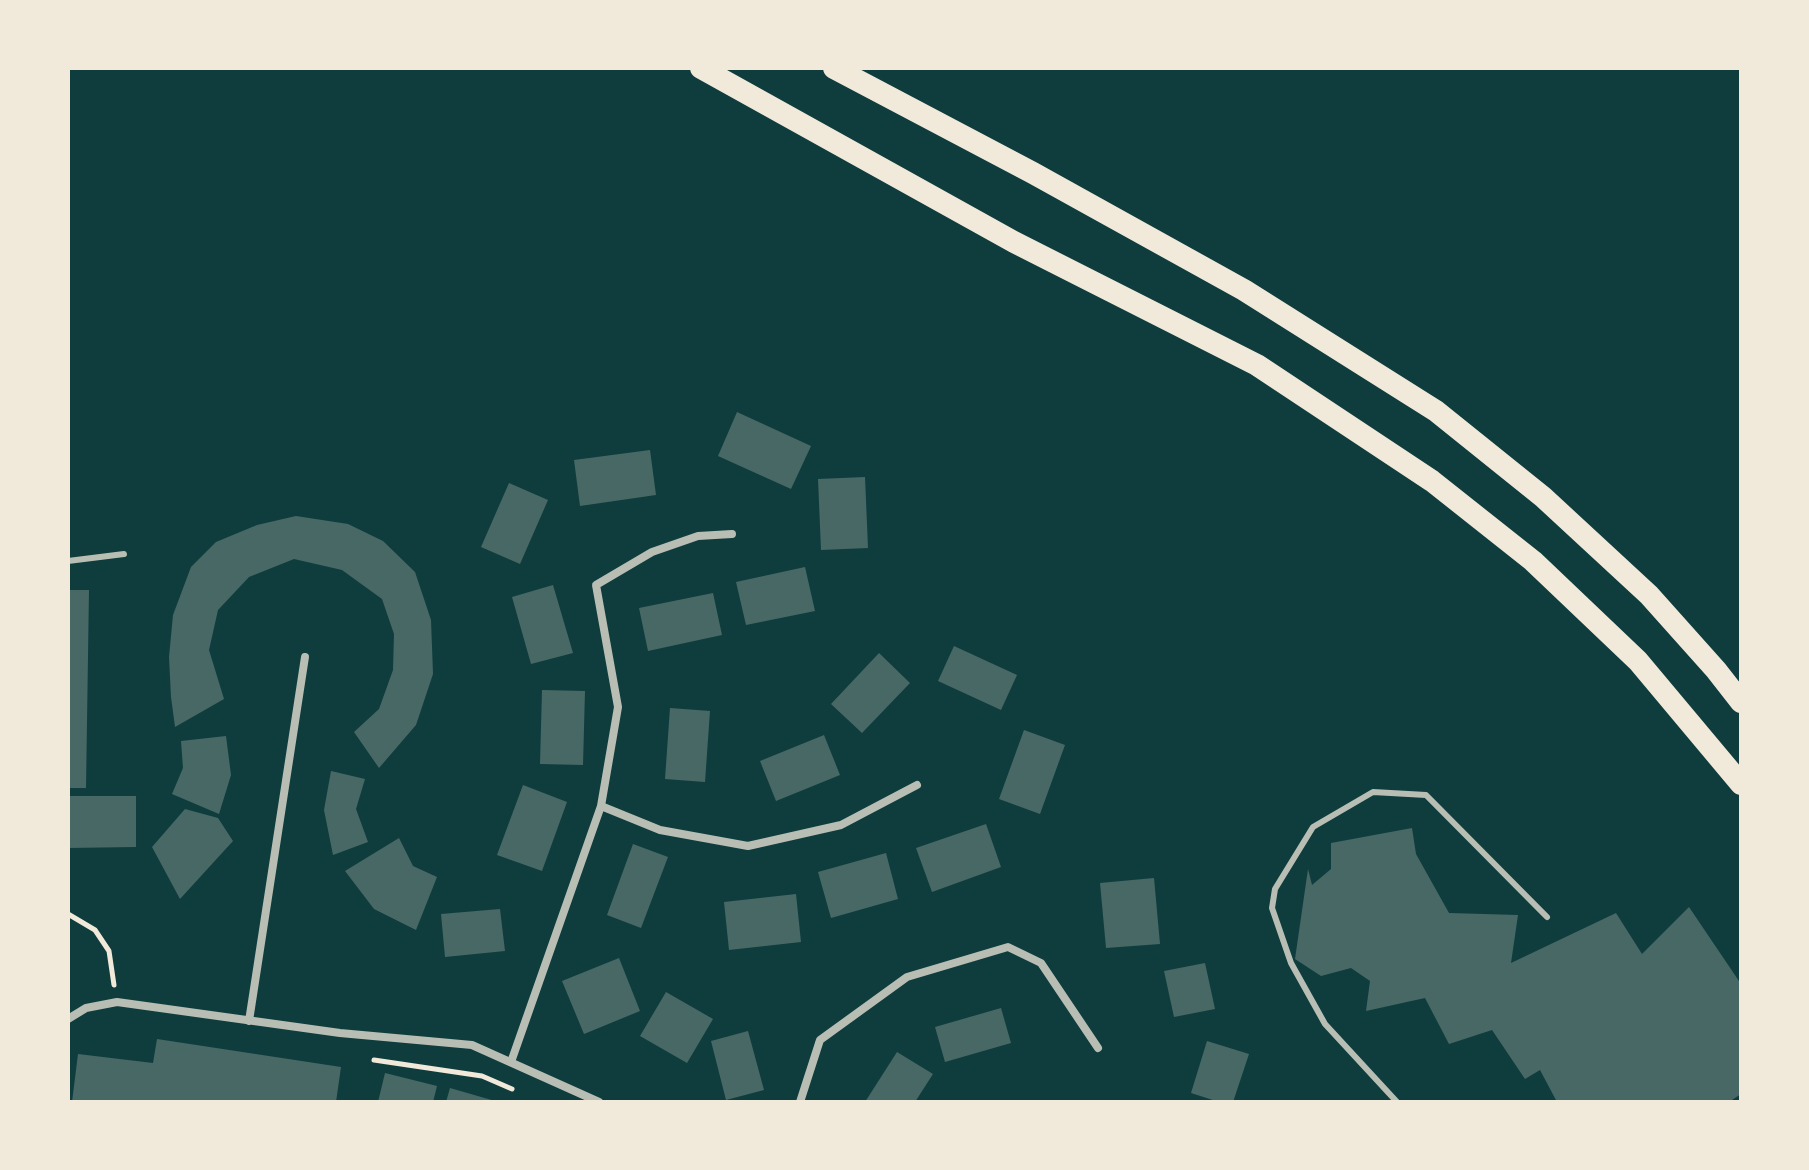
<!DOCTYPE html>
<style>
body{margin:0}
#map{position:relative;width:1809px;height:1170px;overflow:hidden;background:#0f3d3e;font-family:Commissioner,sans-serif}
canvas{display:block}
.frame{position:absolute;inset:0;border:70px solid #f1e9da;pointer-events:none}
</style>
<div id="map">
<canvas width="1809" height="1170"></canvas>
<div class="frame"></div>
</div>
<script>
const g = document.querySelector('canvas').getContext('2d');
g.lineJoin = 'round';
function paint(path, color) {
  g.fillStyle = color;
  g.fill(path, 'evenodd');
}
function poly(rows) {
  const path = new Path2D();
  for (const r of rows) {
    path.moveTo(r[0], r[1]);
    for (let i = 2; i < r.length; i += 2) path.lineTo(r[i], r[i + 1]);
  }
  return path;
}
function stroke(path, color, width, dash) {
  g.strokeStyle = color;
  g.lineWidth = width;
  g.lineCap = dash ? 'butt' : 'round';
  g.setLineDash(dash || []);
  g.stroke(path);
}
paint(poly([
 [737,412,811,446,791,489,718,456],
 [650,450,656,495,580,506,574,460],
 [865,477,868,548,821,550,818,479],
 [509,483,548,500,520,564,481,547],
 [296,516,348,524,383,541,415,572,431,620,433,674,416,725,379,768,354,732,379,709,393,670,394,634,382,599,342,570,294,559,249,577,218,610,209,650,224,699,175,727,171,697,169,657,173,615,191,567,216,542,257,525],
 [805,567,815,611,746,625,736,582],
 [553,585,573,653,531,664,512,597],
 [68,590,89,590,86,788,68,788],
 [713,593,722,635,648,651,639,608],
 [954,646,1017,675,1001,710,938,681],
 [879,653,910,683,862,733,831,704],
 [542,690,585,691,583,765,540,764],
 [670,708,710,711,705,782,665,779],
 [1024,730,1065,745,1040,814,999,799],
 [824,735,840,775,776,801,760,761],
 [226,736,231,775,219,814,172,794,183,768,181,741],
 [331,771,365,779,356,809,368,842,333,855,324,810],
 [523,785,567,802,542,871,497,855],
 [68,796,136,796,136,847,68,848],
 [185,809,218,818,233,841,180,899,152,847],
 [986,824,1001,867,932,892,916,848],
 [1412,828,1416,854,1449,913,1518,915,1511,963,1616,913,1642,954,1689,907,1741,984,1741,1094,1729,1102,1557,1102,1540,1070,1525,1079,1492,1030,1449,1044,1425,998,1366,1011,1370,981,1351,968,1321,976,1295,959,1308,869,1312,885,1331,869,1331,843],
 [399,838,413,866,437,877,416,930,374,909,345,871],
 [633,844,668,857,641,928,607,915],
 [886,853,898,899,831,918,818,872],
 [1154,878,1160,944,1106,948,1100,883],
 [796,894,801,942,729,950,724,902],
 [500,909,505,951,445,957,441,914],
 [619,958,640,1011,584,1034,562,981],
 [1205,963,1215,1009,1174,1017,1164,971],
 [666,992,713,1019,687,1063,640,1036],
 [1001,1008,1011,1043,945,1062,935,1027],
 [748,1031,764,1090,726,1100,711,1041],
 [157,1039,341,1067,336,1102,72,1102,78,1054,153,1063],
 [1207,1041,1249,1054,1233,1102,1219,1102,1191,1093],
 [897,1052,933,1074,915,1102,865,1102],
 [385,1073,437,1086,433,1102,378,1102],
 [450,1088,495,1101,494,1102,446,1102]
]), '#486865');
stroke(poly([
 [68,914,95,930,109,951,114,985],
 [374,1060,482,1076,512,1089]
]), '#f1e9da', 5);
stroke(poly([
 [68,561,124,554],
 [1397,1102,1325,1024,1291,963,1272,908,1275,889,1313,827,1373,792,1426,795,1547,917]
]), '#b8beb3', 6);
stroke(poly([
 [601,806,660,830,748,846,841,825,917,785],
 [68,1019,86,1008,117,1002,340,1033,472,1045,599,1102],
 [249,1021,305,657],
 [511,1062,601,806,618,707,596,585,652,552,698,536,732,534],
 [800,1102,820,1040,907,977,1008,947,1041,963,1098,1048]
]), '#b8beb3', 8);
stroke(poly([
 [701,68,1014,242,1257,365,1432,481,1533,561,1638,661,1741,784],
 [834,68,1033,173,1244,290,1436,411,1543,497,1649,595,1716,670,1741,702]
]), '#f1e9da', 22);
</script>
